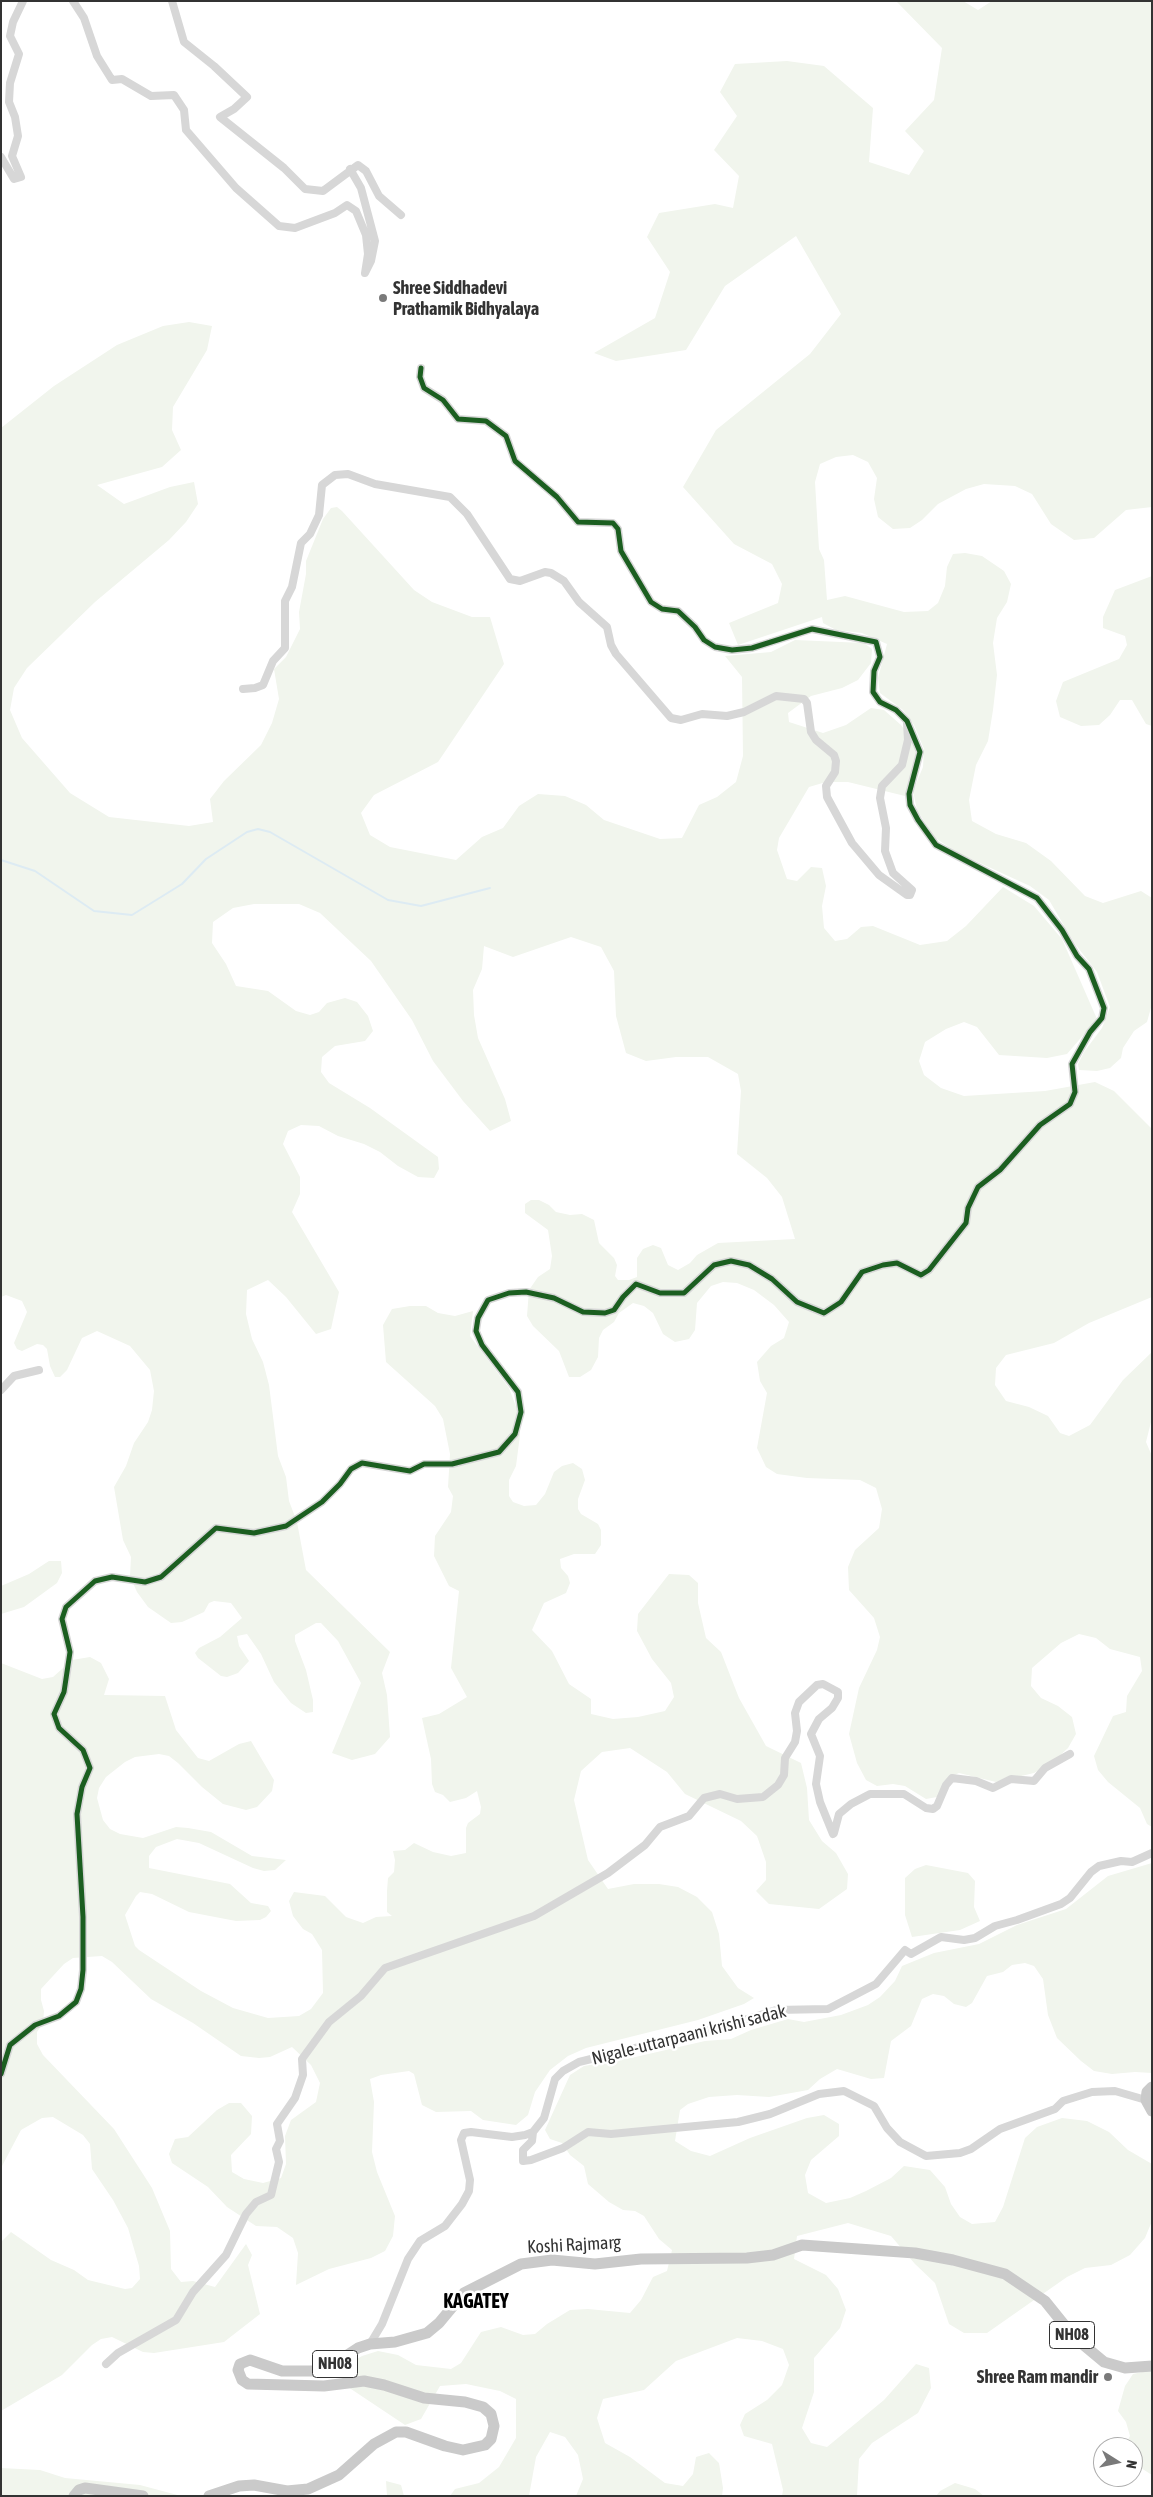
<!DOCTYPE html>
<style>
body{margin:0}
#map{position:relative;width:1153px;height:2497px;overflow:hidden;background:#fff;font-family:"Asap Condensed",sans-serif}
canvas{display:block}
.frame{position:absolute;inset:0;border:2px solid #333;pointer-events:none}
.north{position:absolute;left:1093px;top:2437px;width:50px;height:50px;box-sizing:border-box;background:#fff;border:1px solid #adadad;border-radius:50%;rotate:100deg;font-size:14px;font-weight:700;line-height:20px;text-align:center;color:#333}
.north::after{content:'';display:block;margin:auto;width:18px;height:22px;background:#7a7a7a;clip-path:polygon(50% 0,100% 100%,50% 72%,0 100%)}
</style>
<div id="map">
<canvas width="1153" height="2497"></canvas>
<div class="frame"></div>
<div class="north">N</div>
</div>
<script>
const g = document.querySelector('canvas').getContext('2d');
g.lineJoin = 'round';
function paint(path, color) {
  g.fillStyle = color;
  g.fill(path, 'evenodd');
}
function poly(rows) {
  const path = new Path2D();
  for (const r of rows) {
    path.moveTo(r[0], r[1]);
    for (let i = 2; i < r.length; i += 2) path.lineTo(r[i], r[i + 1]);
  }
  return path;
}
function stroke(path, color, width, dash) {
  g.strokeStyle = color;
  g.lineWidth = width;
  g.lineCap = dash ? 'butt' : 'round';
  g.setLineDash(dash || []);
  g.stroke(path);
}
function drawText(font, color, halo, rows, align = 'center') {
  g.font = font + ' "Asap Condensed",sans-serif';
  g.lineWidth = 5;
  g.setLineDash([]);
  g.textBaseline = 'middle';
  g.strokeStyle = halo;
  g.fillStyle = color;
  for (const [text, x, y, turn = 0] of rows) {
    g.save();
    g.translate(x, y);
    g.rotate((+turn || 0) * Math.PI / 180);
    g.textAlign = isNaN(turn) ? turn : align;
    if (halo) g.strokeText(text, 0, 0);
    g.fillText(text, 0, 0);
    g.restore();
  }
}
paint(poly([
 [896,1,963,1,978,10,992,1,1152,1,1152,507,1126,510,1094,538,1074,540,1051,524,1032,494,1015,486,984,484,966,489,938,504,922,520,910,528,893,529,878,517,874,499,877,478,868,462,853,455,836,457,820,464,815,482,819,549,824,560,827,600,845,596,904,612,928,611,938,603,945,586,947,567,953,554,965,553,982,556,1004,571,1011,584,1007,602,997,618,993,643,997,675,993,710,988,741,976,765,969,800,972,821,996,834,1026,843,1051,861,1085,896,1103,903,1141,891,1152,898,1152,1004,1147,1022,1134,1031,1123,1048,1121,1058,1110,1068,1097,1071,1079,1070,1078,1064,1084,1052,1102,1028,1110,1007,1097,972,1075,944,1049,900,1030,886,956,852,934,837,917,810,913,791,923,767,924,749,914,725,903,710,880,693,878,678,887,644,862,633,836,630,823,623,822,617,738,645,729,623,778,603,782,584,772,564,734,544,683,487,716,430,810,354,841,314,796,236,725,286,686,350,616,361,594,353,655,318,670,272,647,237,659,213,715,204,733,208,739,176,714,150,737,116,720,92,735,64,787,61,824,66,873,108,869,162,909,175,924,151,905,131,934,100,942,48],
 [189,322,212,326,207,350,173,407,172,430,181,450,162,467,97,485,124,504,170,487,194,482,198,504,186,522,169,540,95,602,27,668,14,688,10,710,22,738,70,793,109,817,189,826,213,822,210,799,224,781,261,745,272,723,279,699,274,669,286,657,300,629,299,612,306,574,306,561,323,519,331,508,337,507,342,511,414,590,432,602,472,617,490,617,504,664,438,762,374,795,361,813,370,835,390,847,456,860,482,837,503,828,519,806,538,794,565,796,586,805,604,820,660,839,682,838,699,805,717,797,736,782,743,756,742,677,725,656,771,652,795,640,864,643,872,649,871,663,858,680,842,688,811,696,788,713,789,722,823,733,846,725,871,708,884,710,901,725,912,740,916,753,905,796,848,782,826,782,809,787,779,838,777,850,787,879,797,881,811,867,822,868,826,886,822,906,824,928,835,941,847,939,861,927,873,926,920,945,947,941,966,926,1003,887,1034,906,1062,939,1097,1019,1067,1054,1047,1058,999,1055,977,1027,964,1022,946,1029,925,1042,919,1061,924,1075,941,1088,964,1096,1045,1091,1095,1082,1114,1091,1152,1129,1152,1297,1089,1323,1054,1343,1006,1355,996,1368,995,1385,1006,1401,1029,1407,1048,1416,1060,1433,1069,1436,1090,1425,1123,1380,1152,1352,1152,1418,1146,1442,1152,1456,1152,1827,1147,1824,1140,1808,1108,1782,1098,1770,1094,1756,1113,1716,1126,1712,1127,1696,1142,1671,1140,1657,1110,1649,1096,1638,1079,1634,1061,1643,1032,1668,1031,1686,1041,1698,1058,1706,1072,1717,1076,1734,1068,1748,1052,1763,1034,1773,996,1782,959,1773,952,1776,937,1797,926,1799,905,1786,893,1784,877,1786,866,1780,857,1763,849,1734,859,1688,877,1650,880,1637,874,1618,849,1590,848,1567,855,1550,879,1528,882,1509,876,1488,860,1480,807,1478,777,1474,766,1467,757,1448,767,1393,760,1381,757,1362,771,1346,784,1338,789,1322,774,1305,754,1290,737,1283,723,1282,711,1286,697,1303,695,1330,689,1339,675,1342,663,1334,653,1313,644,1306,633,1303,619,1313,614,1322,603,1330,599,1338,598,1357,591,1370,580,1377,569,1377,559,1351,533,1326,527,1316,529,1290,538,1277,550,1269,552,1256,548,1230,525,1213,525,1204,531,1200,539,1200,549,1205,556,1212,570,1215,582,1214,594,1220,599,1243,614,1258,617,1265,615,1276,618,1280,629,1280,637,1277,637,1258,643,1249,653,1245,661,1248,668,1265,678,1270,690,1263,697,1255,718,1243,795,1239,782,1197,767,1178,737,1154,741,1091,738,1074,708,1057,676,1057,646,1061,626,1053,616,1016,614,971,601,947,571,937,513,957,484,946,482,969,473,990,474,1015,478,1038,505,1099,511,1121,490,1131,463,1101,433,1061,412,1020,371,961,320,913,299,904,254,904,233,908,213,922,212,943,226,964,236,986,268,991,296,1011,310,1015,319,1012,327,1003,345,998,357,1002,368,1016,373,1031,365,1041,335,1046,322,1057,321,1072,329,1083,370,1108,438,1157,439,1169,434,1178,418,1177,398,1166,380,1152,364,1144,338,1136,319,1126,301,1125,288,1131,283,1144,300,1177,300,1194,292,1212,339,1292,331,1329,316,1334,286,1297,268,1280,247,1290,246,1314,252,1339,263,1362,269,1385,278,1456,286,1477,289,1501,297,1522,306,1570,390,1652,382,1673,387,1695,390,1737,375,1754,352,1760,332,1753,361,1683,338,1641,321,1623,316,1623,295,1635,295,1641,306,1670,313,1700,313,1712,306,1713,291,1703,274,1682,261,1654,247,1634,237,1636,239,1646,249,1661,238,1673,227,1677,221,1676,198,1658,195,1653,199,1648,220,1637,242,1618,231,1603,214,1601,209,1603,204,1612,182,1622,171,1623,148,1607,137,1592,130,1576,131,1557,123,1540,114,1487,126,1466,134,1443,148,1422,152,1410,154,1391,150,1370,130,1346,97,1331,82,1338,67,1370,60,1377,55,1377,50,1366,47,1349,43,1345,37,1344,22,1351,17,1349,14,1343,27,1312,22,1301,6,1295,1,1297,1,428,54,386,117,345,163,326],
 [1152,576,1152,726,1146,724,1132,700,1120,700,1110,715,1099,725,1081,726,1060,717,1056,701,1063,682,1119,659,1127,645,1125,636,1103,628,1103,617,1115,590],
 [410,1306,426,1306,438,1313,455,1316,473,1311,470,1336,509,1388,518,1412,520,1435,516,1466,509,1480,509,1496,513,1502,524,1506,536,1505,545,1494,554,1472,562,1466,573,1463,582,1469,585,1480,578,1499,578,1509,581,1514,598,1524,601,1530,601,1545,595,1554,574,1554,560,1559,561,1568,568,1576,570,1583,566,1593,544,1603,532,1630,552,1651,569,1684,591,1699,591,1714,613,1719,638,1717,665,1711,674,1697,671,1683,652,1659,637,1631,638,1614,669,1574,689,1575,698,1583,698,1603,706,1638,721,1652,739,1698,766,1746,801,1763,807,1788,809,1820,822,1841,836,1853,848,1874,847,1889,819,1909,769,1904,756,1891,766,1880,766,1862,757,1836,741,1821,685,1794,667,1772,630,1748,602,1752,581,1771,574,1800,588,1860,608,1889,634,1884,659,1884,678,1887,697,1897,712,1912,719,1934,722,1966,738,1988,754,1998,744,2004,698,2020,586,2048,568,2056,550,2070,535,2092,528,2115,516,2125,483,2120,471,2111,436,2112,422,2105,414,2074,409,2071,381,2075,370,2079,374,2102,372,2152,377,2172,395,2216,393,2236,385,2251,371,2258,329,2269,296,2285,298,2253,293,2238,277,2227,256,2226,227,2207,208,2187,172,2163,169,2154,175,2139,188,2137,217,2110,229,2103,241,2103,252,2116,251,2134,231,2155,232,2172,244,2179,263,2183,281,2178,286,2164,285,2136,291,2120,316,2102,320,2083,311,2065,292,2047,270,2057,259,2058,241,2056,193,2023,151,1999,112,1962,102,1956,73,1958,64,1964,41,1989,41,2000,44,2011,43,2023,37,2032,37,2044,43,2055,114,2129,152,2188,170,2231,171,2269,181,2282,193,2281,215,2287,246,2244,252,2255,248,2265,260,2314,224,2342,154,2353,143,2352,112,2337,101,2339,92,2345,62,2375,1,2411,1,2242,11,2232,51,2260,74,2270,88,2280,125,2289,132,2288,140,2279,139,2266,128,2228,113,2200,92,2169,90,2144,83,2135,53,2117,42,2118,21,2130,1,2168,1,1663,42,1679,53,1677,72,1660,90,1657,101,1663,109,1679,104,1695,165,1696,176,1730,198,1758,209,1761,239,1744,251,1741,274,1780,272,1791,257,1807,246,1810,223,1804,202,1787,178,1763,169,1756,159,1754,135,1757,125,1762,106,1777,99,1788,97,1798,103,1820,110,1829,120,1834,143,1838,176,1827,188,1828,211,1832,252,1856,286,1860,275,1870,264,1871,253,1868,199,1843,177,1839,156,1847,149,1856,149,1868,230,1884,251,1903,268,1906,271,1911,266,1917,260,1920,236,1921,189,1912,152,1894,140,1892,136,1896,125,1915,135,1946,139,1950,201,1991,233,2008,268,2018,299,2016,311,2009,323,1993,322,1950,312,1934,303,1929,293,1916,289,1901,294,1892,325,1896,346,1917,363,1923,376,1917,392,1916,387,1912,387,1891,388,1878,394,1872,395,1860,393,1851,405,1850,414,1843,433,1852,451,1856,466,1853,466,1828,468,1823,480,1814,481,1807,477,1791,466,1798,450,1802,443,1795,435,1792,432,1784,431,1759,422,1718,439,1714,467,1697,451,1668,459,1591,449,1586,434,1556,435,1536,451,1512,453,1496,448,1487,450,1454,443,1419,435,1406,386,1362,383,1325,392,1309],
 [49,1561,61,1561,62,1573,57,1583,24,1607,1,1614,1,1586,29,1574],
 [1152,1863,1152,2073,1135,2072,1112,2074,1094,2071,1081,2061,1057,2038,1048,2015,1043,1979,1034,1966,1025,1963,1012,1965,1003,1972,987,1976,972,2003,966,2007,954,2004,944,1996,933,1994,922,1999,911,2026,891,2041,884,2078,871,2079,837,2069,820,2079,808,2090,769,2097,737,2095,709,2097,688,2104,680,2110,675,2141,691,2151,710,2156,750,2138,807,2118,824,2115,839,2124,839,2136,811,2160,805,2175,808,2193,826,2203,850,2198,866,2191,891,2178,904,2166,930,2170,945,2187,951,2204,960,2217,972,2224,995,2222,1003,2207,1025,2138,1037,2127,1062,2118,1087,2121,1109,2132,1128,2150,1152,2164,1152,2221,1145,2238,1130,2255,1111,2265,1085,2268,1067,2277,987,2333,964,2333,949,2324,935,2283,915,2264,891,2236,848,2223,797,2236,794,2259,826,2275,838,2289,846,2310,840,2328,814,2358,814,2392,802,2428,811,2443,827,2447,884,2400,916,2364,929,2368,931,2388,918,2413,872,2443,859,2459,857,2496,782,2496,783,2490,772,2444,744,2436,740,2425,745,2414,767,2400,782,2385,789,2365,783,2349,762,2341,737,2338,676,2361,644,2390,603,2399,597,2418,605,2443,630,2457,665,2483,683,2486,693,2474,696,2457,709,2453,719,2463,723,2488,722,2496,576,2496,583,2479,578,2455,565,2437,550,2432,536,2457,529,2496,450,2496,455,2489,479,2483,499,2467,516,2438,516,2399,500,2391,466,2384,440,2386,421,2419,405,2425,348,2387,342,2378,348,2364,362,2356,378,2351,398,2355,416,2365,451,2369,461,2363,481,2332,501,2327,523,2335,535,2334,547,2324,570,2310,588,2309,630,2313,641,2300,653,2277,667,2271,672,2250,659,2239,644,2216,635,2211,623,2210,609,2202,588,2184,584,2166,570,2155,562,2143,550,2139,545,2130,570,2075,584,2066,631,2058,705,2041,731,2039,751,2030,788,2019,804,2022,841,2015,868,2005,880,1997,895,1981,902,1966,934,1953,979,1944,1017,1925,1066,1909,1108,1876],
 [926,1865,968,1873,975,1881,974,1907,980,1921,960,1930,912,1937,905,1915,905,1878,915,1869],
 [1152,2370,1152,2475,1133,2463,1133,2447,1124,2447,1130,2436,1126,2422,1118,2411,1125,2386,1133,2374],
 [1,2468,40,2470,65,2478,140,2485,181,2496,1,2496],
 [386,2481,401,2485,404,2496,387,2496],
 [955,2483,975,2489,984,2496,936,2496,940,2491]
]), '#f1f5ed');
stroke(poly([
 [1,860,35,871,94,911,132,915,182,884,206,859,247,832,258,829,270,832,388,900,421,906,490,888]
]), '#ddebf3', 2);
stroke(poly([
 [73,1,84,18,97,56,112,80,122,79,151,96,174,95,184,110,186,130,236,188,279,226,295,228,335,213,347,205,356,211,366,235,368,254,365,273,371,261,375,241,361,188,350,169],
 [172,1,184,42,214,66,247,97,234,109,220,117,284,168,305,189,323,191,358,165,366,171,379,196,401,215],
 [1,157,14,179,21,177,12,156,18,136,15,117,9,102,10,83,19,54,10,36,13,22,23,1],
 [243,689,255,688,263,685,273,661,285,648,285,601,292,587,301,543,310,534,319,515,322,485,335,475,348,474,375,484,450,497,467,514,510,579,520,581,545,572,551,573,564,581,579,602,607,627,611,645,616,654,671,718,681,720,702,714,727,716,744,712,776,696,804,699,807,703,811,732,816,740,834,755,836,761,835,772,826,786,827,797,852,843,879,875,907,895,910,895,912,890,893,873,885,851,886,828,880,798,882,786,902,765,908,740,907,723],
 [1,1390,14,1376,39,1370],
 [834,1833,839,1814,851,1804,870,1794,904,1794,926,1808,933,1809,937,1806,946,1785,952,1778,976,1781,993,1788,1011,1779,1034,1781,1045,1768,1070,1754],
 [1,2074,10,2045,35,2025,59,2016,76,2002,81,1989,83,1970,83,1917,77,1814,82,1787,90,1768,83,1750,59,1728,54,1714,64,1692,70,1652,62,1619,66,1607,95,1581,112,1577,145,1582,161,1577,216,1528,254,1533,286,1526,322,1502,340,1484,351,1469,362,1463,410,1471,424,1464,452,1464,499,1452,515,1434,521,1412,518,1392,482,1345,476,1331,478,1318,488,1300,509,1293,526,1292,554,1298,583,1312,605,1313,614,1310,623,1297,636,1284,660,1293,684,1293,714,1265,731,1261,749,1265,772,1279,797,1302,824,1313,841,1302,862,1272,883,1265,897,1263,921,1275,929,1270,966,1223,968,1208,978,1187,1000,1170,1040,1125,1070,1104,1075,1092,1072,1064,1090,1032,1102,1018,1104,1008,1089,969,1077,956,1062,930,1037,898,936,845,918,820,910,805,909,794,920,752,907,721,896,710,880,702,873,692,874,671,880,657,876,642,812,629,752,648,732,650,715,647,704,640,695,627,678,611,662,609,651,602,621,551,618,529,613,523,578,522,557,497,515,461,506,436,486,421,458,419,443,400,424,388,420,377,421,368],
 [533,2132,532,2141,523,2150,523,2161,531,2160,563,2148,588,2132,611,2134,738,2122,770,2114,819,2094,844,2091,874,2106,887,2128,900,2142,926,2156,960,2153,971,2149,1000,2129,1055,2109,1063,2101,1092,2092,1115,2091,1146,2100],
 [370,2344,382,2324,408,2259,420,2241,445,2226,462,2204,469,2191,470,2180,461,2140,464,2133,471,2132,512,2137,525,2135,533,2132,544,2118,555,2079,563,2071,579,2062,728,2025,776,2010,828,2009,876,1984,905,1950,911,1954,941,1937,964,1940,975,1938,995,1926,1017,1920,1061,1904,1070,1898,1091,1872,1099,1866,1121,1861,1132,1862,1152,1853],
 [106,2364,118,2353,176,2320,193,2292,226,2255,246,2214,256,2202,271,2195,279,2162,276,2149,280,2141,277,2124,295,2098,303,2075,302,2059,329,2022,361,1996,385,1968,534,1916,608,1873,645,1845,660,1827,689,1816,704,1798,720,1794,737,1799,763,1797,778,1785,784,1775,785,1758,795,1742,797,1731,795,1713,799,1702,817,1685,823,1684,838,1692,838,1698,832,1708,819,1719,811,1734,820,1756,816,1784,820,1802,833,1834]
]), '#d7d7d7', 8);
stroke(poly([
 [1152,2087,1147,2092,1146,2100,1152,2111],
 [74,2496,79,2490,85,2488,143,2496],
 [209,2496,239,2486,254,2485,287,2491,308,2489,339,2475,374,2444,396,2432,406,2432,445,2446,463,2450,485,2445,491,2439,494,2426,491,2414,483,2407,465,2402,424,2398,384,2385,364,2381,324,2386,248,2384,242,2380,238,2370,240,2364,250,2360,282,2371,315,2371,332,2365,358,2348,370,2344,395,2342,427,2333,439,2323,464,2293,521,2264,552,2260,595,2264,641,2259,747,2258,773,2255,802,2245,915,2253,953,2260,1005,2274,1045,2301,1074,2337,1104,2362,1125,2368,1152,2366]
]), '#cacaca', 11);
stroke(poly([
 [1,2074,10,2045,35,2025,59,2016,76,2002,81,1989,83,1970,83,1917,77,1814,82,1787,90,1768,83,1750,59,1728,54,1714,64,1692,70,1652,62,1619,66,1607,95,1581,112,1577,145,1582,161,1577,216,1528,254,1533,286,1526,322,1502,340,1484,351,1469,362,1463,410,1471,424,1464,452,1464,499,1452,515,1434,521,1412,518,1392,482,1345,476,1331,478,1318,488,1300,509,1293,526,1292,554,1298,583,1312,605,1313,614,1310,623,1297,636,1284,660,1293,684,1293,714,1265,731,1261,749,1265,772,1279,797,1302,824,1313,841,1302,862,1272,883,1265,897,1263,921,1275,929,1270,966,1223,968,1208,978,1187,1000,1170,1040,1125,1070,1104,1075,1092,1072,1064,1090,1032,1102,1018,1104,1008,1089,969,1077,956,1062,930,1037,898,936,845,918,820,910,805,909,794,920,752,907,721,896,710,880,702,873,692,874,671,880,657,876,642,812,629,752,648,732,650,715,647,704,640,695,627,678,611,662,609,651,602,621,551,618,529,613,523,578,522,557,497,515,461,506,436,486,421,458,419,443,400,424,388,420,377,421,368]
]), '#1b5e20', 5);
for (const [x, y, r, color] of [
 [383,298,5,"#7a7a7a"],
 [1108,2377,5,"#7a7a7a"]
]) {
  const dot = new Path2D();
  dot.arc(x, y, r, 0, 2 * Math.PI);
  g.fillStyle = color;
  g.fill(dot);
  stroke(dot, '#fff', 2);
}
for (const [x, y, w] of [
 [1072,2335,45],
 [335,2364,45]
]) {
  const box = new Path2D();
  box.roundRect(x - w / 2, y - 13.5, w, 27, 4);
  g.fillStyle = '#fff';
  g.fill(box);
  stroke(box, '#333', 1);
}
drawText('bold 16px', '#333', null, [
 ["NH08",1072,2335],
 ["NH08",335,2364]
]);
drawText('bold 18px', '#333', '#fff', [
 ["Shree Siddhadevi",393,288],
 ["Prathamik Bidhyalaya",393,309],
 ["Shree Ram mandir",1098,2377,"right"]
], 'left');
drawText('18px', '#333', '#fff', [
 ["Nigale-uttarpaani krishi sadak",689,2035,-14],
 ["Koshi Rajmarg",574,2245,-3]
]);
drawText('bold 20px', '#000', '#fff', [
 ["KAGATEY",476,2302]
]);
</script>
